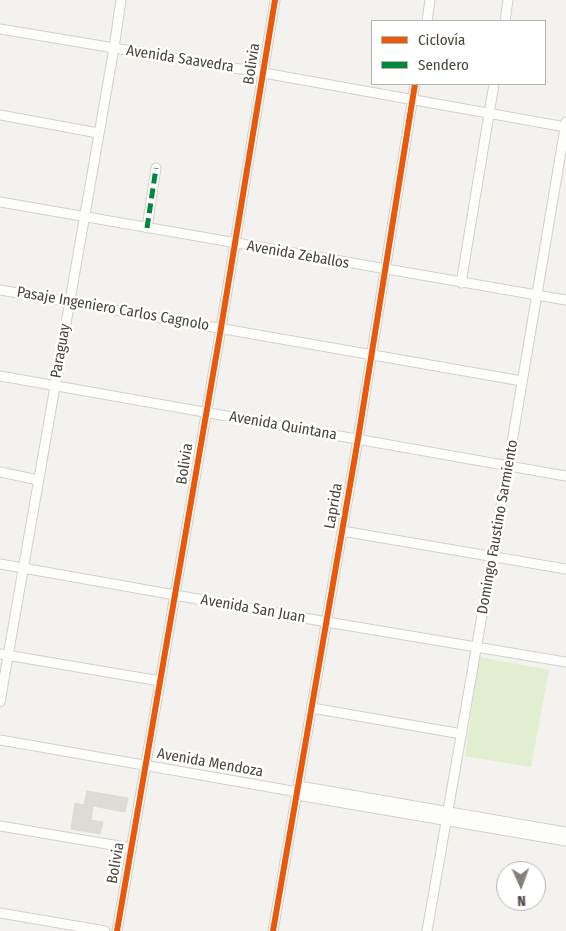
<!DOCTYPE html>
<meta charset="utf-8">
<style>
body{margin:0}
#map{position:relative;width:566px;height:931px;overflow:hidden;background:#f4f2ee;font-family:"Fira Sans Condensed",sans-serif}
canvas{display:block}
.legend{position:absolute;left:371px;top:20px;width:175px;height:65px;box-sizing:border-box;background:#fff;border:1px solid #b7b4b0;margin:0;padding:6px 9px;list-style:none;font-size:15px;color:#4b4439}
.legend li{display:flex;align-items:center;gap:10px;height:25px}
.legend b{width:25px;border:1px solid #b7b4b0}
.north{position:absolute;left:496px;top:861px;width:50px;height:50px;box-sizing:border-box;background:#fff;border:1px solid #b7b4b0;border-radius:50%;rotate:178deg;font-size:14px;font-weight:700;line-height:20px;text-align:center;color:#4b4439}
.north::after{content:'';display:block;margin:auto;width:18px;height:22px;background:#868178;clip-path:polygon(50% 0,100% 100%,50% 72%,0 100%)}
</style>
<div id="map">
<canvas width="566" height="931"></canvas>
<ul class="legend">
<li><b style="height:6px;background:#e8590c"></b>Ciclovía</li>
<li><b style="height:6px;background:#00873e"></b>Sendero</li>
</ul>
<div class="north">N</div>
</div>
<script>
const g = document.querySelector('canvas').getContext('2d');
g.lineJoin = 'round';
function paint(path, color) {
  g.fillStyle = color;
  g.fill(path, 'evenodd');
}
function poly(rows) {
  const path = new Path2D();
  for (const r of rows) {
    path.moveTo(r[0], r[1]);
    for (let i = 2; i < r.length; i += 2) path.lineTo(r[i], r[i + 1]);
  }
  return path;
}
function stroke(path, color, width, dash) {
  g.strokeStyle = color;
  g.lineWidth = width;
  g.lineCap = dash ? 'butt' : 'round';
  g.setLineDash(dash || []);
  g.stroke(path);
}
function drawText(font, color, halo, rows, align = 'center') {
  g.font = font + ' "Fira Sans Condensed",sans-serif';
  g.lineWidth = 5;
  g.setLineDash([]);
  g.textBaseline = 'middle';
  g.strokeStyle = halo;
  g.fillStyle = color;
  for (const [text, x, y, turn = 0] of rows) {
    g.save();
    g.translate(x, y);
    g.rotate((+turn || 0) * Math.PI / 180);
    g.textAlign = isNaN(turn) ? turn : align;
    if (halo) g.strokeText(text, 0, 0);
    g.fillText(text, 0, 0);
    g.restore();
  }
}
paint(poly([
 [479,657,549,670,531,767,465,756]
]), '#e1eecf');
const building = poly([
 [87,791,128,798,125,812,93,806,91,820,103,822,100,834,71,829,75,803,84,805,87,791]
]);
paint(building, '#dedbd6');
stroke(building, '#dcd9d4', 1);
const minor = poly([
 [427,21,430,0],
 [505,21,508,0],
 [0,29,264,73,566,127],
 [0,115,98,133],
 [0,202,566,300],
 [147,228,156,168],
 [461,283,494,84],
 [0,290,522,381],
 [0,376,566,476],
 [0,472,38,480],
 [342,531,566,569],
 [0,564,327,622,566,662],
 [0,654,160,681],
 [0,702,114,48,121,0],
 [312,708,462,734],
 [0,740,298,792],
 [299,786,566,832],
 [297,795,566,841],
 [0,826,131,848],
 [0,913,105,931],
 [117,931,221,328,275,0],
 [273,931,358,439,415,84],
 [427,931,508,466,566,122]
]);
stroke(minor, '#d2d0cb', 11);
stroke(minor, '#fdfdfc', 9);
stroke(poly([
 [147,228,156,168]
]), '#00873e', 5, [10, 5]);
stroke(poly([
 [117,931,221,328,275,0],
 [273,931,358,439,415,84]
]), '#e8590c', 6);
drawText('15px', '#4b4439', '#fff', [
 ["Avenida Saavedra",180,59,9],
 ["Bolivia",252,64,-81],
 ["Avenida Zeballos",298,255,10],
 ["Pasaje Ingeniero Carlos Cagnolo",113,309,10],
 ["Paraguay",61,351,-80],
 ["Avenida Quintana",283,426,10],
 ["Bolivia",185,464,-81],
 ["Laprida",334,506,-80],
 ["Domingo Faustino Sarmiento",498,527,-80],
 ["Avenida San Juan",253,609,10],
 ["Avenida Mendoza",210,763,10],
 ["Bolivia",116,863,-80]
]);
</script>
